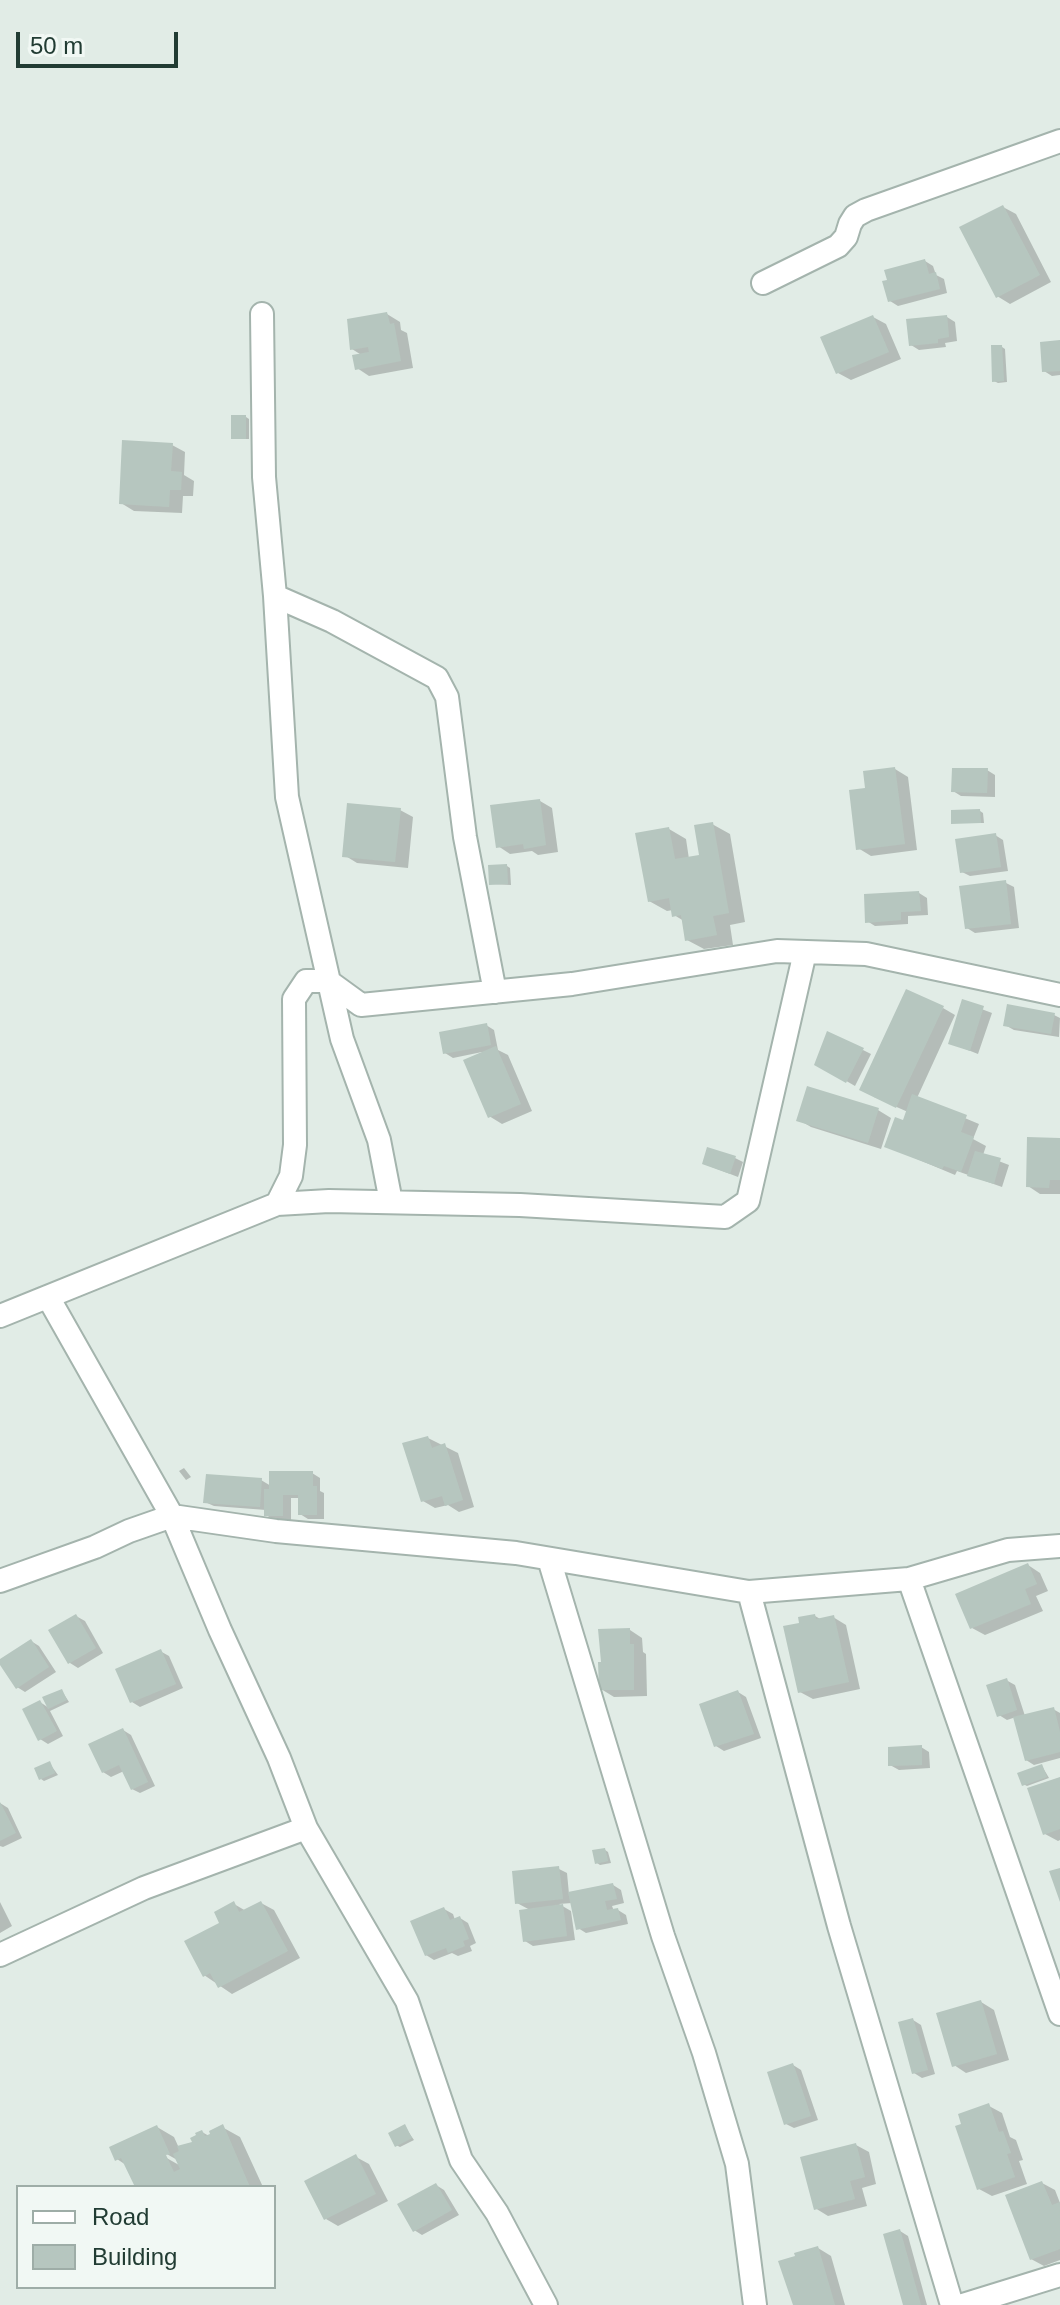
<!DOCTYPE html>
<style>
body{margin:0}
#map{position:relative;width:1060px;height:2305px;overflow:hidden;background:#e1ece6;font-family:Helvetica,sans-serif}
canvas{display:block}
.legend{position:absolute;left:16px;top:2185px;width:260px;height:104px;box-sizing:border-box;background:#f1f8f4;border:2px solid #9eada7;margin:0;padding:10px 14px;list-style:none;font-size:24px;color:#213c33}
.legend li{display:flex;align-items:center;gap:16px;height:40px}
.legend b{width:40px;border:2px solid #9eada7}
.scale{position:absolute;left:16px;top:32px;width:162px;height:36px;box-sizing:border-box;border:4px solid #213c33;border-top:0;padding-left:10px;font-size:24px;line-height:28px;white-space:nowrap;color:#213c33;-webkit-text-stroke:6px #f1f8f4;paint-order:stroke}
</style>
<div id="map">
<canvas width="1060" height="2305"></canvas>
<ul class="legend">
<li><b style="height:10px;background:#fff"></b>Road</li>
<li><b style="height:22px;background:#b6c6bf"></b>Building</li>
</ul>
<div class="scale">50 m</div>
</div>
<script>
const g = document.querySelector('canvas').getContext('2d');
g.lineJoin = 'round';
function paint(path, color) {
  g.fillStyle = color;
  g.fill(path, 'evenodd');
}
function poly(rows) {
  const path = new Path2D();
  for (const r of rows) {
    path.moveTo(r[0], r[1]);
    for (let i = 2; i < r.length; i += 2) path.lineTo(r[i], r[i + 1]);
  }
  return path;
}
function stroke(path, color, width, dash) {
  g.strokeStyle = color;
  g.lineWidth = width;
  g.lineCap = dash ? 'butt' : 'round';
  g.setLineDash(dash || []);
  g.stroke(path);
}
paint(poly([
 [1003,207,1016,214,1051,282,1010,304,997,296],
 [925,261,933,266,936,275,944,279,947,293,898,306,890,301],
 [387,314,400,322,401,330,407,333,413,368,369,376,357,368,363,356,352,349],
 [873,317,886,324,901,359,851,380,838,373],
 [947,317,955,322,957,341,945,343,946,347,919,350,911,345],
 [1060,342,1060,375,1052,376,1044,371],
 [1002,347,1005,349,1007,382,998,383,994,381],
 [246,417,249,419,249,439,236,439,233,437],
 [172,445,185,452,184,475,194,481,193,496,183,496,182,513,134,511,121,503],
 [895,769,908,777,917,850,871,856,858,848,867,790],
 [987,770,995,775,995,797,961,796,953,791],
 [540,801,552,808,558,852,538,855,532,851,510,854,498,846],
 [400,810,413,817,408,868,357,863,344,855],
 [980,811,983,813,984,823,953,823],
 [712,824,730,834,745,922,730,925,733,945,704,949,687,940,684,921,674,915,673,910,667,911,649,901,669,829,686,839,689,859,702,856],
 [995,835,1003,840,1008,871,970,876,962,872],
 [507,866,510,868,511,885,491,884],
 [1006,883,1014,887,1019,928,975,933,967,928],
 [919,893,927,898,928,915,908,916,908,924,875,926,867,921],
 [963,1002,992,1013,978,1054,950,1043],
 [943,1008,955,1015,917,1098,979,1124,973,1139,986,1146,983,1155,1009,1165,1002,1187,957,1171,955,1175,886,1146,904,1123,908,1112,874,1097],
 [1054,1015,1060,1018,1059,1037,1014,1030,1005,1025],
 [486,1025,494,1030,498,1050,508,1055,532,1111,502,1124,489,1116,482,1052,453,1058,445,1053],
 [863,1050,871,1054,855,1086,817,1064],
 [808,1088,878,1110,891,1118,881,1149,811,1127,799,1120],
 [1060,1140,1060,1194,1040,1194,1028,1186],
 [735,1158,743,1162,738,1177,704,1164],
 [428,1438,458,1453,474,1507,459,1512,448,1505,435,1508,423,1501],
 [184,1468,191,1477,186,1480,179,1471],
 [312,1473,320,1478,320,1491,324,1493,324,1519,308,1519,300,1514,300,1498,291,1498,291,1520,274,1520,266,1515,266,1510,214,1506,205,1502,261,1480,271,1486],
 [1028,1565,1040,1573,1048,1591,1036,1596,1043,1611,985,1635,972,1628],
 [76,1616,85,1621,103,1653,78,1668,70,1663],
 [815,1616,822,1620,833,1617,846,1625,860,1689,813,1699,800,1692,802,1624],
 [630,1630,642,1638,643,1652,646,1654,647,1696,614,1697,601,1689],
 [31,1641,39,1646,56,1672,25,1692,17,1687,0,1661],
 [160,1651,169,1656,183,1688,140,1707,132,1702],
 [1006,1680,1015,1685,1025,1716,1053,1709,1060,1713,1060,1758,1034,1765,1026,1760,1016,1717,1007,1720,999,1715],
 [62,1691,69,1702,50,1711,63,1736,48,1744,40,1739,40,1702,49,1708],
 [738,1692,746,1697,761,1738,724,1751,716,1746],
 [123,1730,131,1735,155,1786,140,1793,132,1789,124,1771,111,1777,103,1772],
 [921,1747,929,1752,930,1768,899,1770,890,1765],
 [50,1764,58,1775,44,1781,41,1779],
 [1042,1766,1049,1778,1027,1786,1023,1784],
 [1060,1779,1060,1840,1058,1841,1045,1834],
 [0,1803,8,1808,22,1838,3,1847,0,1846],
 [605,1850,608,1852,611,1863,600,1865,597,1863],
 [559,1869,567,1873,569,1894,613,1885,621,1890,624,1903,612,1906,614,1911,618,1910,626,1915,628,1924,586,1933,578,1928,572,1903,559,1904,571,1911,575,1940,533,1946,525,1941,530,1910,517,1903],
 [0,1902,12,1926,0,1933],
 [261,1903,274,1910,300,1958,232,1994,204,1975,222,1924,234,1904,246,1911],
 [444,1909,453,1914,455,1920,460,1918,468,1923,476,1943,470,1946,472,1951,458,1956,452,1953,434,1960,426,1955],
 [981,2002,994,2010,1009,2060,966,2073,954,2065],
 [913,2020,921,2025,935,2074,922,2078,914,2073],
 [793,2065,801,2070,818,2120,794,2128,786,2124],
 [989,2106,1002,2113,1010,2137,1016,2140,1023,2160,1019,2161,1027,2184,992,2196,979,2189],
 [157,2127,174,2137,179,2148,195,2143,202,2132,209,2136,222,2127,240,2137,263,2187,137,2187,126,2165,117,2159],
 [158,2149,179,2161,179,2165,156,2152],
 [405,2127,414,2140,400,2147,396,2145],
 [856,2145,869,2152,876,2184,862,2188,867,2206,828,2216,815,2208],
 [356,2157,369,2164,388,2201,338,2226,326,2219],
 [1042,2183,1055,2190,1060,2203,1060,2260,1044,2266,1031,2259],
 [436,2185,444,2190,459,2215,422,2235,414,2230],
 [900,2231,908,2236,927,2305,905,2305],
 [818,2248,831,2256,845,2305,795,2305]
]), '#0003');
paint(poly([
 [1003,205,1040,275,996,298,959,227],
 [925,259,929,274,936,272,940,289,888,302,882,281,887,280,884,270],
 [387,312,390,324,394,323,401,361,355,370,352,355,369,352,368,347,350,350,347,319],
 [873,315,889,352,836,374,820,337],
 [947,315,949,337,938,339,938,343,909,346,906,319],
 [1060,340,1060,371,1042,372,1040,342],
 [991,345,1002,345,1004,381,992,382],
 [231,415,246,415,246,439,231,439],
 [122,440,173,443,171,471,182,472,181,490,170,490,169,507,119,504],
 [895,767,905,844,856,850,849,790,865,788,863,771],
 [952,768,988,768,987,793,951,792],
 [540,799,546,845,524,849,523,844,496,848,490,805],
 [347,803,401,808,395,862,342,857],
 [980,809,981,823,951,824,951,810],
 [713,822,729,913,713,916,717,935,685,941,681,915,672,917,669,898,648,902,635,833,669,827,675,859,699,855,694,825],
 [996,833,1001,867,960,873,955,839],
 [507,864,508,884,489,885,488,865],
 [1006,880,1011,924,965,929,959,886],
 [919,891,921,911,901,912,901,920,865,923,864,894],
 [906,989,944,1006,896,1108,859,1090],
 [962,999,984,1006,970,1051,948,1044],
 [1007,1004,1055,1013,1051,1034,1003,1026],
 [487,1023,491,1045,443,1054,439,1032],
 [827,1031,864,1048,846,1083,814,1065],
 [496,1046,521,1104,488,1118,463,1060],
 [807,1086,879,1108,868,1143,796,1121],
 [912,1094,967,1115,961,1132,974,1137,961,1172,944,1166,942,1169,884,1147,895,1117,903,1120],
 [1027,1137,1060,1138,1060,1180,1050,1180,1049,1188,1026,1187],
 [707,1147,736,1156,730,1174,702,1164],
 [975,1151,1001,1158,994,1184,967,1176],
 [428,1436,432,1448,445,1443,463,1500,445,1506,442,1496,421,1502,402,1443],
 [269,1471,313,1471,313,1486,317,1486,317,1515,298,1515,298,1495,283,1495,283,1516,264,1516,264,1489,269,1489],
 [206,1474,262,1478,260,1507,203,1503],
 [1028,1563,1037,1584,1025,1589,1031,1604,970,1629,955,1594],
 [76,1614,96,1648,68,1664,48,1630],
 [815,1614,816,1619,834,1615,849,1682,798,1693,783,1626,799,1623,798,1617],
 [630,1628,630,1644,634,1644,634,1690,599,1690,598,1662,601,1662,598,1629],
 [31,1639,49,1667,16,1689,0,1665,0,1659],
 [161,1649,176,1684,130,1703,115,1669],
 [1007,1678,1017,1710,997,1717,986,1685],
 [62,1689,67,1700,48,1709,42,1697],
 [738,1690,754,1734,714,1747,699,1704],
 [40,1700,57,1731,38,1741,22,1709],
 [1054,1707,1060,1732,1060,1752,1025,1761,1013,1717],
 [123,1728,148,1782,131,1790,119,1765,102,1773,88,1744],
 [922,1745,922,1765,888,1766,888,1747],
 [50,1761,55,1773,39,1780,34,1768],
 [1042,1764,1047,1777,1022,1786,1017,1773],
 [1060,1777,1060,1829,1043,1835,1027,1788],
 [0,1802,16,1833,0,1841],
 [605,1848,608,1861,595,1864,592,1850],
 [559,1866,563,1899,515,1904,512,1871],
 [1060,1868,1060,1902,1049,1871],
 [613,1883,617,1899,605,1901,607,1910,618,1908,621,1920,576,1930,568,1892],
 [234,1901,239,1912,261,1901,288,1951,218,1988,210,1973,203,1977,184,1941,219,1923,214,1912],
 [563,1904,567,1936,523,1942,519,1910],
 [444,1907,450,1920,460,1916,469,1939,463,1941,465,1946,448,1953,446,1948,425,1956,410,1921],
 [981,2000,997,2054,952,2067,936,2013],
 [913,2018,928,2070,912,2074,898,2022],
 [793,2063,811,2116,784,2125,767,2072],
 [989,2103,999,2132,1003,2131,1011,2153,1007,2154,1015,2177,977,2190,955,2126,961,2124,958,2114],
 [223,2124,250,2187,135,2187,121,2158,115,2161,109,2147,157,2125,170,2154,166,2155,174,2172,180,2169,173,2154,179,2151,177,2146,192,2142,190,2138,196,2135,195,2133,202,2130,205,2136,210,2134,209,2131],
 [405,2124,412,2138,395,2147,388,2133],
 [856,2143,865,2177,850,2181,855,2199,814,2210,800,2157],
 [356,2154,376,2194,324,2220,304,2181],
 [1042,2181,1052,2205,1060,2202,1060,2249,1030,2260,1005,2195],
 [436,2183,452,2210,413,2232,397,2204],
 [900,2229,921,2305,903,2305,883,2234],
 [818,2246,835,2305,793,2305,778,2261,795,2256,794,2253]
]), '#b6c6bf');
const minor = poly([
 [763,283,838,246,846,237,850,224,855,216,866,210,1060,141],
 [262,314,264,477,275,596,287,797,342,1039,379,1140,391,1202],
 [275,596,332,621,437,678,447,697,465,837,495,992],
 [277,1204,329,1201,520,1205,725,1217,748,1201,805,952],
 [48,1297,172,1516,220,1630,279,1758,306,1828,407,2001,461,2160,497,2213,546,2305],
 [0,1316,277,1204,291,1176,295,1145,294,999,306,981,328,981,361,1005,572,984,777,951,866,954,1060,995],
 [549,1559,663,1936,704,2053,737,2164,755,2305],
 [909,1579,1060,2014],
 [0,1581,95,1547,129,1531,172,1516,276,1531,516,1553,749,1592,909,1579,1008,1550,1060,1546],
 [749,1592,839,1926,952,2305],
 [0,1955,144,1888,306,1828],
 [963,2305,1060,2275]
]);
stroke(minor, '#a4b4ad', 26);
stroke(minor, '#fff', 22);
</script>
